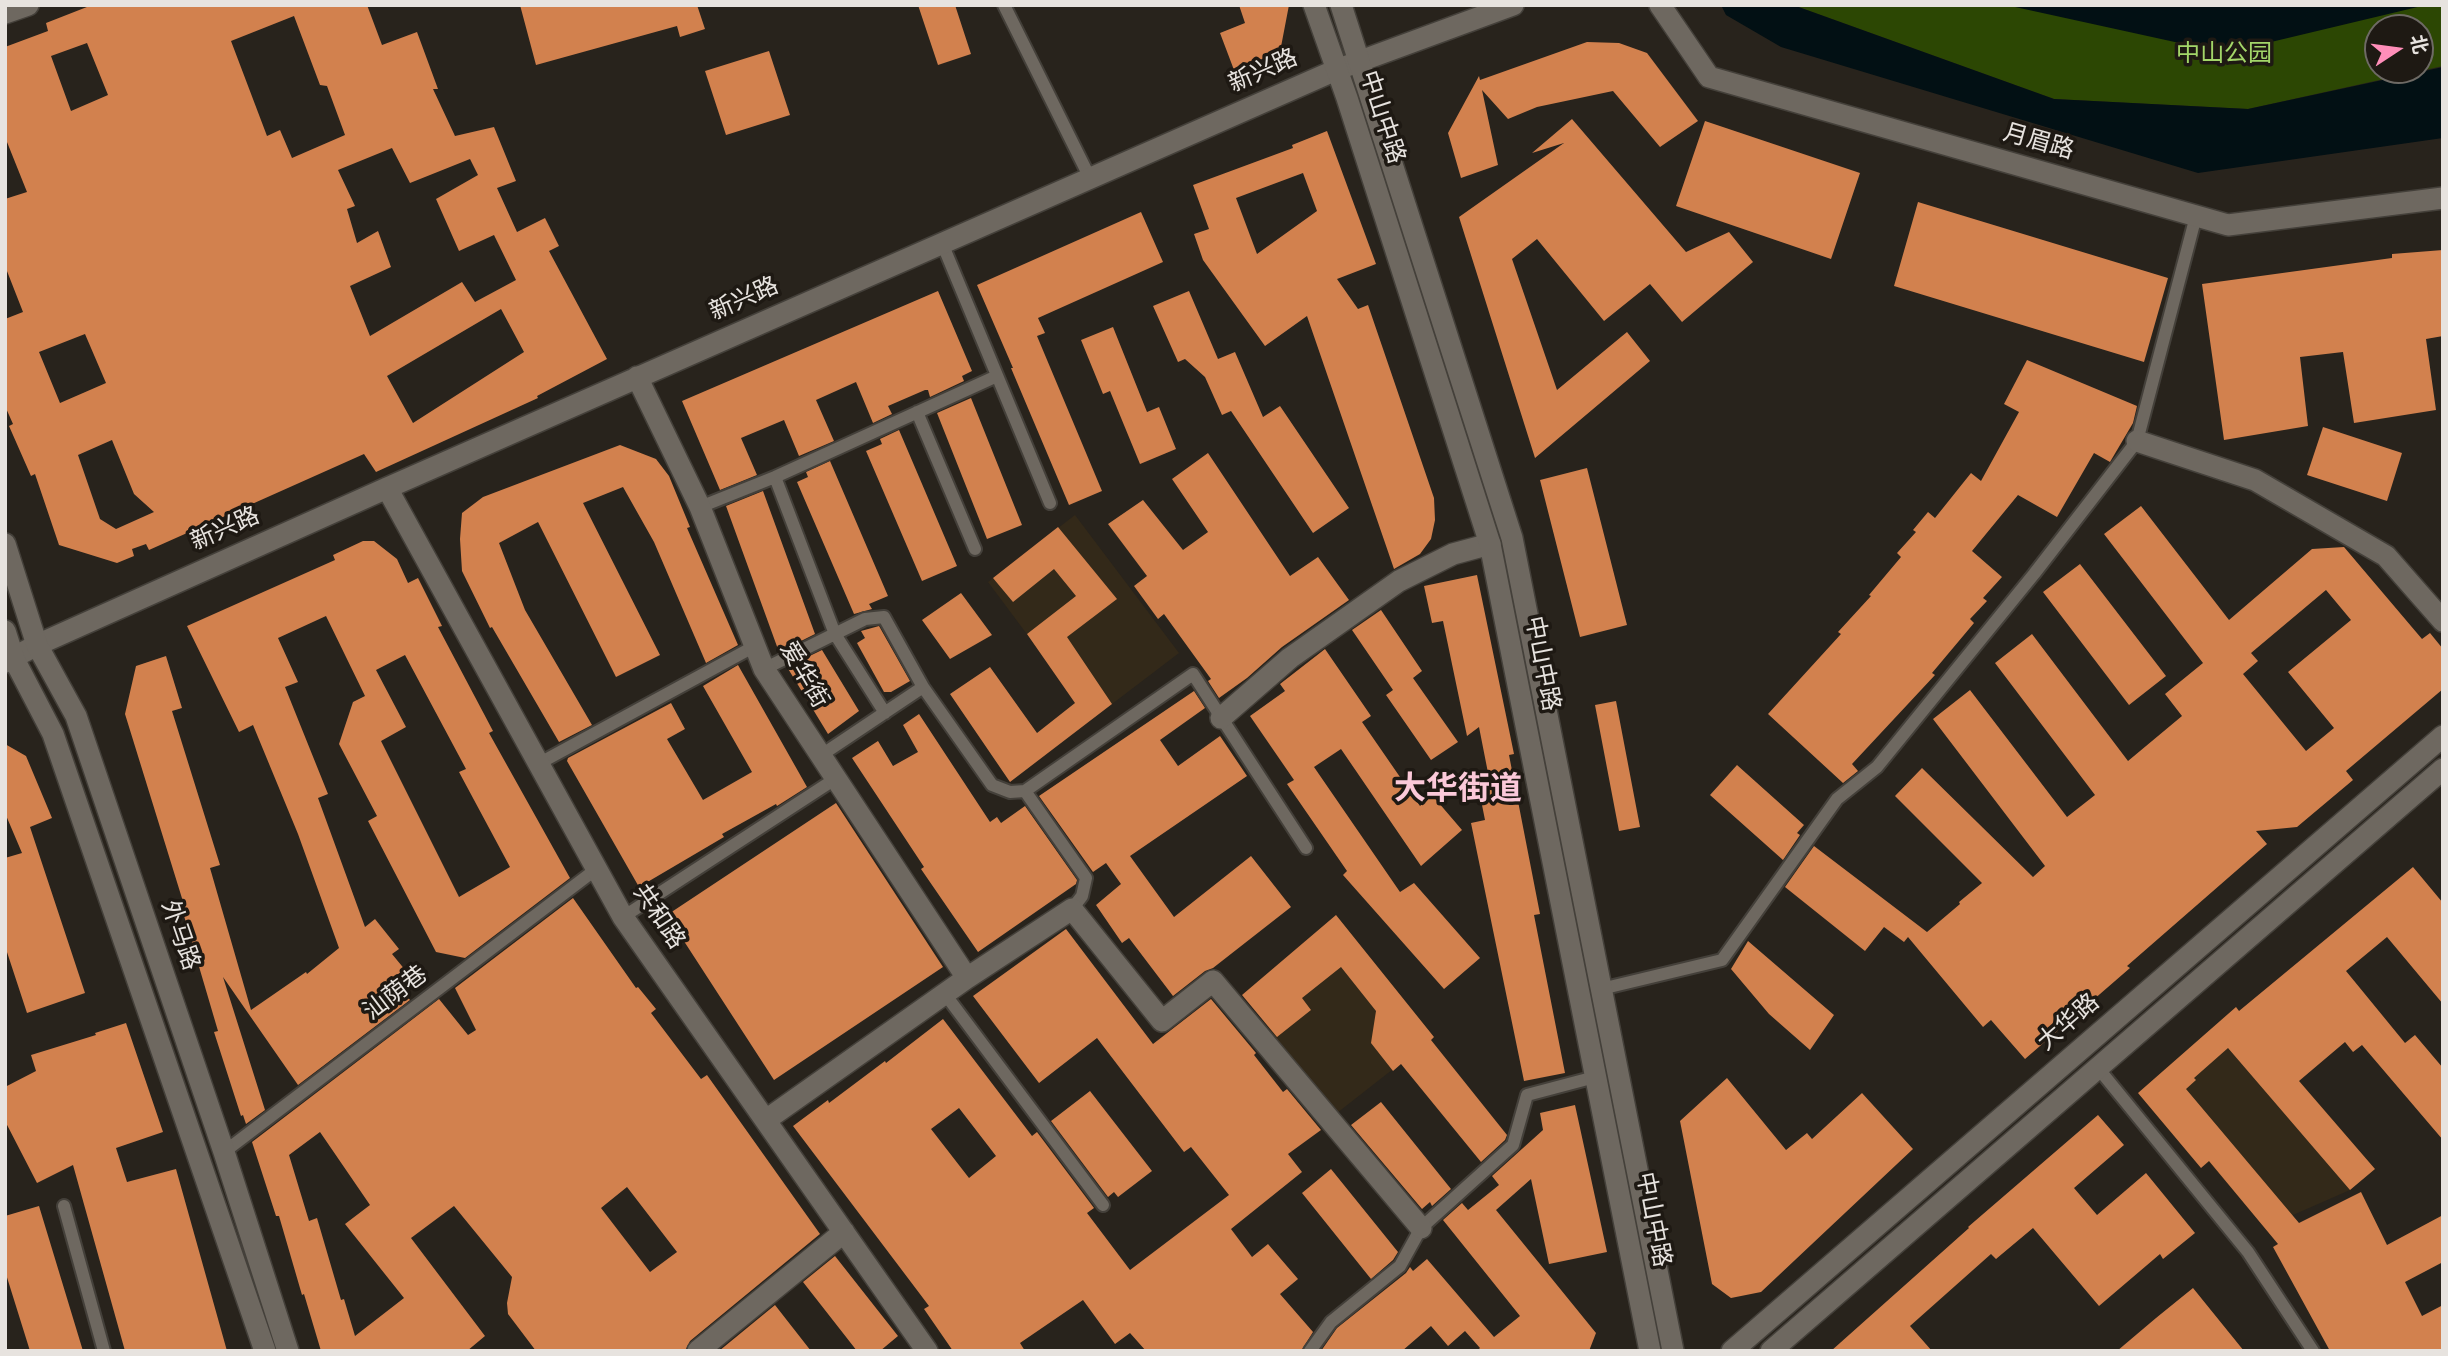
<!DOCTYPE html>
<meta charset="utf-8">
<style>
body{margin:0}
#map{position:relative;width:2448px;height:1356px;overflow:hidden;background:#28231c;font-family:Overpass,"Noto Sans SC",sans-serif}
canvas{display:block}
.frame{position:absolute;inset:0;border:7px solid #e7e3df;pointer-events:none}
.north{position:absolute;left:2364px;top:14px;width:70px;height:70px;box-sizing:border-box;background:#1e1913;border:2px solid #6e6a65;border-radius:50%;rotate:77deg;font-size:19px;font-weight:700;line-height:28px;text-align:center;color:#e7e3df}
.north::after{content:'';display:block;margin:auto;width:24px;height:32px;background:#ff8eb9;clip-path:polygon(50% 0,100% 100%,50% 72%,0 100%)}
</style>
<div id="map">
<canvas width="2448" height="1356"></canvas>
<div class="frame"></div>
<div class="north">北</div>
</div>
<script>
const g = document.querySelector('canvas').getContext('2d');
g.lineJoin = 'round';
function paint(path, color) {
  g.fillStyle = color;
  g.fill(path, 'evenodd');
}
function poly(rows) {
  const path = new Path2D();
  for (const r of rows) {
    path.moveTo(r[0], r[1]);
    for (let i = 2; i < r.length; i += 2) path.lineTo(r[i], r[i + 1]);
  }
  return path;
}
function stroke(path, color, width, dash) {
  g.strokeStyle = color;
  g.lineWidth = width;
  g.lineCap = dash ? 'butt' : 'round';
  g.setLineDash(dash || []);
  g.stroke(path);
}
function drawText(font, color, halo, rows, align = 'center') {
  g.font = font + ' Overpass,"Noto Sans SC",sans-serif';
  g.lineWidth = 7;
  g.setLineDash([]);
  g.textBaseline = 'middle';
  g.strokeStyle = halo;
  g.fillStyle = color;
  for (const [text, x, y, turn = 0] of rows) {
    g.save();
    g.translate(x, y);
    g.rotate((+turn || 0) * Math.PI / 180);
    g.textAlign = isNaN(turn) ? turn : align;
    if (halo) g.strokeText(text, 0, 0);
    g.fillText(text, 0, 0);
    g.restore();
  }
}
paint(poly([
 [1075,515,1179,653,1091,720,988,582],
 [1336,915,1434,1037,1337,1113,1276,1038,1244,993],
 [2236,1007,2375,1169,2350,1190,2293,1215,2270,1234,2209,1162,2201,1168,2138,1093]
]), '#332919');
paint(poly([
 [1793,5,2443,5,2443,66,2248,109,2054,99],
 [2378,28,2420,28,2420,70,2378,70]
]), '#2c4703');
paint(poly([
 [1721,5,1793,5,2054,99,2248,109,2443,67,2443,138,2198,173,1781,47,1726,15],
 [2006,5,2426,5,2225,53]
]), '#021014');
paint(poly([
 [92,5,367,5,382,45,417,32,438,89,433,89,455,136,494,127,516,181,497,188,517,232,545,218,559,246,549,251,607,359,537,396,538,398,376,472,364,454,149,550,146,544,132,549,134,556,117,563,59,545,35,474,31,476,9,426,13,424,5,406,5,319,23,312,5,266,5,199,27,192,5,137,5,47,48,31,46,23],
 [294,16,320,85,327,86,345,135,292,158,280,130,267,136,231,41],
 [87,43,108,95,71,111,51,56],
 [392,148,410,183,470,159,478,175,436,199,459,251,494,235,516,280,475,302,462,282,370,336,350,286,391,267,378,231,357,243,347,209,355,206,338,170],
 [501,309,524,352,413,423,387,376],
 [85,334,106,383,60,403,39,352],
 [112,440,134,494,154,512,116,529,100,519,78,455],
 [520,5,697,5,705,29,680,37,677,26,536,65],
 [918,5,955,5,971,54,938,65],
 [1239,5,1289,5,1280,52,1234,70,1220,33,1245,23],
 [1587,42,1619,43,1647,53,1698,121,1660,147,1613,91,1537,107,1508,119,1482,90,1498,165,1461,178,1448,133,1479,76,1480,80],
 [769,51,790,115,726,135,705,71],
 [1572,119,1686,252,1729,232,1753,262,1682,322,1650,284,1604,321,1537,239,1512,259,1557,390,1627,332,1650,361,1535,458,1459,217,1564,143,1532,153],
 [1705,121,1860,173,1831,259,1676,206],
 [1327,131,1376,264,1337,279,1358,309,1368,305,1434,498,1435,520,1431,539,1420,554,1394,569,1307,316,1265,346,1203,260,1194,234,1209,229,1193,185,1293,148,1292,145],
 [1303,173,1317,211,1257,254,1236,198],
 [1918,202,2168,278,2144,362,1894,286],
 [1141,212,1163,262,1038,318,1045,333,1037,336,1102,491,1069,505,1011,368,1013,368,977,285],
 [2443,250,2443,336,2426,339,2436,410,2354,423,2343,352,2300,357,2308,426,2224,440,2202,284,2392,258,2392,254],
 [938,291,972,371,962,376,964,381,930,397,928,390,925,390,888,406,892,414,873,423,856,382,816,400,834,441,799,456,784,420,741,438,757,475,720,490,682,401],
 [1189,291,1218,359,1235,352,1263,417,1280,406,1349,508,1313,533,1231,411,1222,415,1205,377,1185,359,1178,362,1153,306],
 [1113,327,1147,412,1159,407,1176,449,1140,464,1110,391,1103,394,1081,340],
 [2027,360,2137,406,2133,423,2110,462,2094,453,2057,517,2018,495,1972,551,2002,577,1983,598,1987,601,1970,619,1974,623,1932,673,1935,675,1852,764,1858,771,1843,783,1768,714,1841,634,1838,632,1871,596,1869,595,1901,557,1897,553,1916,532,1913,530,1928,512,1935,518,1971,473,1981,481,2019,412,2004,404],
 [971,398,1022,525,987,539,937,413],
 [2323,427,2402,453,2387,501,2307,475],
 [899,430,957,566,922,581,866,451,882,444,880,439],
 [620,445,656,459,669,476,690,527,687,528,738,645,706,663,654,542,623,487,583,503,660,655,616,677,538,522,499,543,525,610,592,725,559,742,492,627,490,628,462,571,460,539,462,513,483,497],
 [1208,453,1290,576,1318,557,1349,600,1282,647,1247,678,1219,698,1208,681,1211,679,1164,614,1158,619,1134,586,1147,576,1108,524,1143,500,1183,550,1208,532,1172,479],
 [830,461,888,596,869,604,872,609,854,614,797,482,808,477,806,472],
 [1587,468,1627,625,1580,637,1540,480],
 [763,491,815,634,779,652,726,506],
 [2141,506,2229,620,2312,549,2344,547,2422,639,2430,633,2443,649,2443,689,2346,771,2353,780,2297,827,2256,831,2267,844,2127,966,2130,968,2025,1059,1991,1020,1983,1027,1908,937,1904,942,1884,927,1865,951,1785,887,1814,846,1927,932,1960,904,1959,902,1982,883,1895,796,1922,768,2033,877,2045,866,1933,719,1970,690,2067,817,2095,795,1995,663,2032,634,2128,761,2182,716,2165,694,2203,663,2104,534],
 [2326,590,2351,620,2288,672,2334,728,2306,751,2243,674,2258,661,2251,653],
 [1058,527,1117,599,1067,637,1112,704,1010,782,950,694,990,667,1037,733,1075,703,1027,634,1076,596,1054,569,1013,602,993,578],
 [363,541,374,541,397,559,408,583,418,578,442,626,438,627,493,731,489,733,570,878,465,958,436,952,368,821,377,816,339,744,353,702,365,696,326,616,278,638,298,682,285,687,328,794,318,798,365,927,375,919,399,949,392,954,406,971,394,980,410,1000,298,1085,223,977,265,1110,246,1124,243,1115,241,1116,214,1032,218,1031,182,909,185,908,125,714,136,666,166,656,182,708,172,711,220,865,210,868,251,1010,306,972,307,974,339,948,298,834,253,725,239,732,187,626,335,560,333,555],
 [405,655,466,769,459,772,510,867,459,897,381,741,406,727,376,670],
 [2080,564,2166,676,2129,705,2043,592],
 [1477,575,1514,754,1509,755,1540,914,1534,915,1565,1073,1524,1081,1471,823,1485,820,1478,785,1490,783,1479,727,1467,736,1443,621,1432,623,1424,586],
 [961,593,992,635,950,659,922,620],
 [1381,610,1422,671,1413,678,1458,742,1431,760,1386,695,1393,690,1352,630],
 [879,626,910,681,891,692,884,692,857,643,865,638,861,631],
 [1325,649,1371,716,1362,722,1420,806,1432,795,1462,830,1421,866,1341,749,1314,767,1400,892,1414,883,1480,958,1444,989,1343,875,1347,871,1287,784,1294,780,1250,716,1285,691,1280,684],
 [822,650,859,711,828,734,787,667],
 [738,665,807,787,777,806,776,804,722,834,724,837,639,887,567,761,568,758,671,703,685,729,667,739,703,800,752,772,703,686],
 [1194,691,1205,708,1160,740,1178,766,1220,736,1247,776,1130,856,1174,917,1251,856,1291,907,1213,968,1205,971,1173,996,1129,938,1122,943,1096,905,1121,884,1106,863,1093,872,1039,796],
 [1616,701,1640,827,1619,831,1595,705],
 [919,714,990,822,997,817,1001,823,1025,806,1077,880,1076,884,978,952,921,869,924,867,852,758,878,741,893,766,918,752,903,725],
 [5,744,26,756,52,818,30,827,85,993,27,1013,5,946,5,858,22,853,5,813],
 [1737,765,1804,825,1797,833,1800,835,1783,860,1710,795],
 [836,803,943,967,774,1080,667,915],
 [2413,867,2443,903,2443,1004,2387,937,2346,971,2405,1043,2415,1035,2443,1068,2443,1140,2362,1045,2353,1052,2345,1042,2299,1081,2375,1169,2350,1190,2228,1048,2194,1078,2196,1080,2186,1089,2299,1223,2361,1192,2387,1245,2443,1215,2443,1262,2405,1282,2422,1316,2443,1305,2443,1351,2330,1351,2273,1247,2278,1244,2209,1161,2201,1168,2138,1093,2236,1007,2239,1011],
 [573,898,636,988,638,987,656,1009,651,1013,701,1079,707,1075,820,1234,690,1341,685,1351,536,1351,508,1314,507,1303,512,1277,454,1206,411,1238,485,1336,467,1351,321,1351,304,1294,302,1295,279,1216,276,1216,252,1142,439,999,468,1035,476,1030,455,988],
 [320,1132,370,1205,345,1224,404,1298,355,1336,344,1299,341,1300,317,1218,309,1221,289,1155],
 [627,1187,677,1252,650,1272,601,1208],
 [1336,915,1434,1037,1431,1040,1507,1135,1505,1140,1481,1162,1401,1064,1393,1071,1371,1043,1376,1011,1341,967,1302,998,1311,1010,1277,1037,1242,995],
 [1066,929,1153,1044,1211,999,1256,1053,1254,1055,1283,1092,1287,1089,1321,1130,1288,1154,1302,1172,1231,1229,1252,1257,1268,1244,1298,1279,1280,1294,1313,1332,1301,1351,1146,1351,1130,1333,1115,1344,1083,1300,1020,1343,1025,1351,953,1351,924,1309,929,1306,793,1126,828,1100,829,1103,885,1061,886,1063,943,1019,1032,1136,1037,1132,1094,1208,1087,1213,1130,1270,1229,1195,1191,1147,1184,1152,1097,1038,1039,1083,973,996],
 [959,1108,996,1156,969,1178,931,1129],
 [1748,941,1834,1015,1810,1050,1769,1014,1731,969],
 [126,1023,163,1132,116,1148,127,1182,176,1169,227,1351,125,1351,73,1165,37,1183,5,1121,5,1087,36,1071,31,1055,96,1035,95,1033],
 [1727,1078,1786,1150,1807,1133,1812,1139,1862,1093,1913,1149,1761,1292,1731,1298,1712,1284,1680,1121],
 [1090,1091,1152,1171,1118,1197,1114,1192,1108,1197,1051,1121],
 [1381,1102,1451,1189,1432,1206,1430,1202,1422,1209,1351,1125],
 [1575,1105,1607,1252,1549,1264,1531,1179,1496,1210,1596,1333,1589,1351,1477,1351,1480,1348,1465,1331,1448,1346,1431,1326,1402,1351,1321,1351,1337,1328,1406,1273,1410,1267,1413,1271,1427,1259,1494,1337,1520,1316,1443,1220,1462,1203,1468,1210,1499,1185,1492,1176,1543,1130,1540,1113],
 [2098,1115,2124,1145,2074,1188,2097,1215,2146,1173,2195,1233,2163,1259,2160,1254,2099,1306,2033,1228,1996,1259,1991,1254,1910,1326,1932,1351,1831,1351,1969,1228,1968,1227],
 [1331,1169,1398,1252,1393,1260,1371,1279,1302,1193],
 [39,1206,83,1351,30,1351,5,1271,5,1216],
 [835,1256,898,1336,880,1351,857,1351,803,1282],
 [2193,1288,2244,1351,2117,1351,2156,1318],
 [775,1305,811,1351,719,1351]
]), '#d2814e');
const lane = poly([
 [1004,5,1090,178],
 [942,243,1050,503],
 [917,412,975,549],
 [775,477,835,634,885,713],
 [700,507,775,477,997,376],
 [764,669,865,619,884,617,923,687,992,785,1010,792,1025,791,1086,878,1082,896,1072,909],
 [820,756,923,687],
 [538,764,755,646],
 [1025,791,1193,674,1306,848],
 [623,917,835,779],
 [1601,989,1722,960,1837,799,1877,767,2034,574,2137,441,2196,216],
 [945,994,1103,1205],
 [2098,1068,2248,1252,2313,1351],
 [224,1152,595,870],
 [64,1206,104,1351],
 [1310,1351,1331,1322,1400,1266,1421,1228,1513,1145,1527,1095,1595,1077]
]);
const street = poly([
 [5,13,28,5],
 [637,377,700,507,764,669,967,978],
 [2137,441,2255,480,2386,556,2443,621],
 [387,488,623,917,927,1351],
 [5,662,37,645,387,488,1336,70,1513,5],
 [1221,718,1290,658,1399,581,1453,554,1490,544],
 [766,1120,967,978,1072,909,1162,1021,1213,981,1421,1228],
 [698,1351,844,1232]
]);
const secondary = poly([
 [1314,5,1347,98,1490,544,1650,1351],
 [1341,5,1512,538,1673,1351],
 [1660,5,1709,77,2228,225,2443,198],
 [5,544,37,645,76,716,224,1152,288,1351],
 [5,631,14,659,53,734,265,1351],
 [1732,1351,2443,736],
 [1771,1351,2443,769]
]);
stroke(lane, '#44403a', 16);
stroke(street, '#44403a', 24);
stroke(secondary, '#44403a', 24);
stroke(lane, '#6e6860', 12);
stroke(street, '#6e6860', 21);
stroke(secondary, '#6e6860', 21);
drawText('24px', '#a3d669', '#1e1913', [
 ["中山公园",2224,56]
]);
drawText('24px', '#e7e3df', '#1e1913', [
 ["新兴路",1264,73,-24],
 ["中山中路",1380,118,72],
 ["月眉路",2038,144,16],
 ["新兴路",745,301,-24],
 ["新兴路",226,531,-24],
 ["中山中路",1540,664,79],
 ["爱华街",802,676,60],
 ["共和路",657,918,56],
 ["外马路",178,936,71],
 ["汕荫巷",397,995,-37],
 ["大华路",2070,1024,-41],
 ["中山中路",1651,1220,79]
]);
drawText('bold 32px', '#fbc9d9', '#1e1913', [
 ["大华街道",1458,793]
]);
</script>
